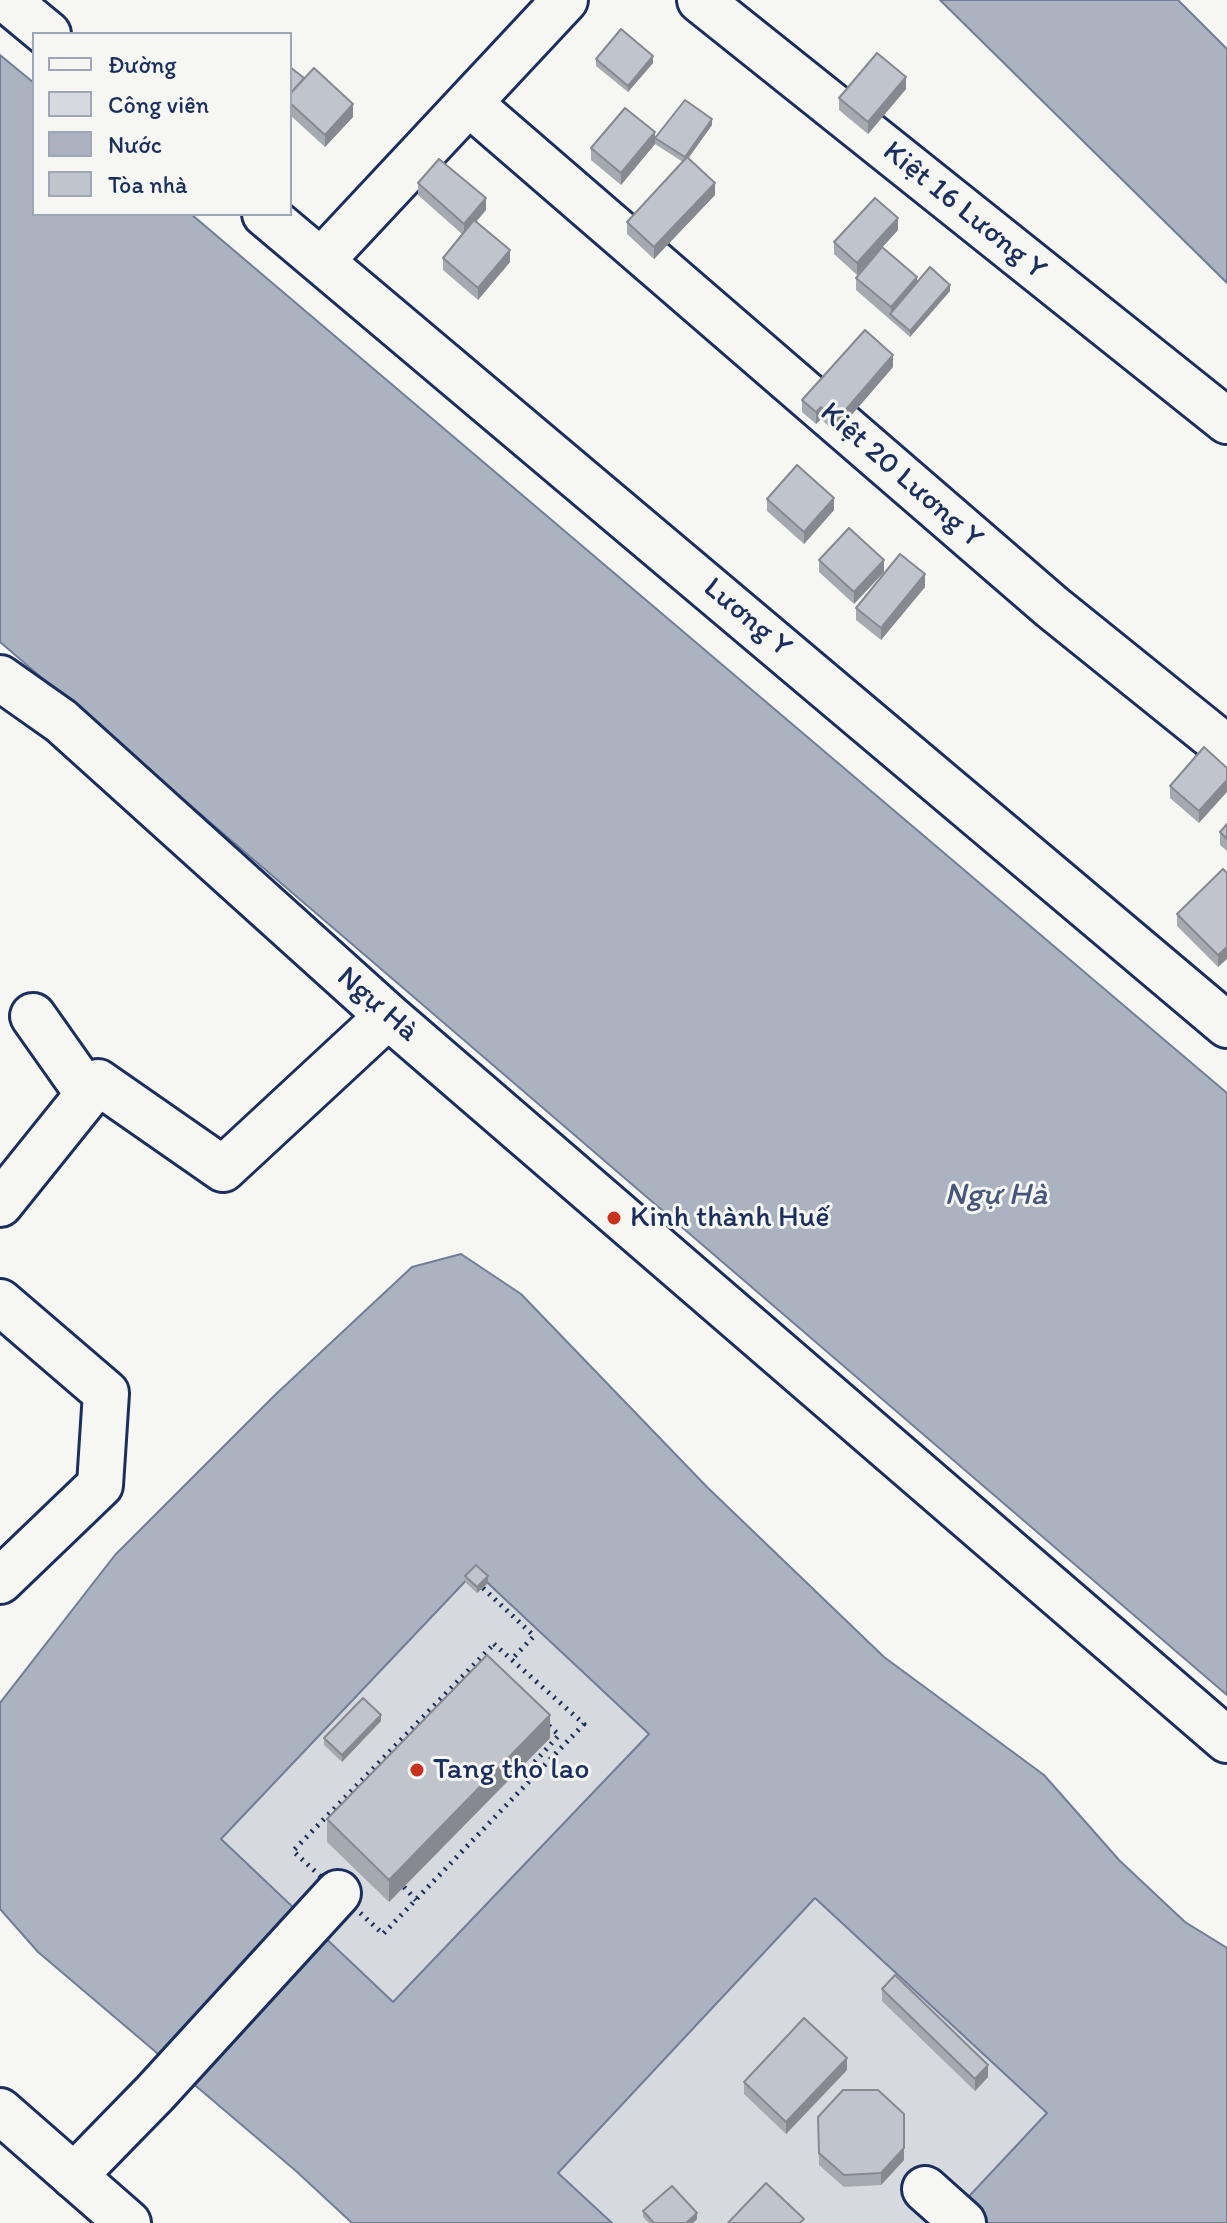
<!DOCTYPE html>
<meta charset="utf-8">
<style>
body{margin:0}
#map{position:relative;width:1227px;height:2223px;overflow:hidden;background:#f6f6f2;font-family:Itim,sans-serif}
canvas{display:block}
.legend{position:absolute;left:32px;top:32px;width:260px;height:184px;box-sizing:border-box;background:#f6f6f2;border:2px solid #9ea6b7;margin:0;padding:10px 14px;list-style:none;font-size:24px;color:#1b2f5e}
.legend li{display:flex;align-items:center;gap:16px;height:40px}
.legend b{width:40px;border:2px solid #9ea6b7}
</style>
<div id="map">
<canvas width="1227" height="2223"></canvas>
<ul class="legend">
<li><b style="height:10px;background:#f6f6f2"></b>Đường</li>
<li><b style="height:22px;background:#d6d9dd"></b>Công viên</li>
<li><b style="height:22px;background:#abb2c0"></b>Nước</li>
<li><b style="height:22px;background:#c0c4cd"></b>Tòa nhà</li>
</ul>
</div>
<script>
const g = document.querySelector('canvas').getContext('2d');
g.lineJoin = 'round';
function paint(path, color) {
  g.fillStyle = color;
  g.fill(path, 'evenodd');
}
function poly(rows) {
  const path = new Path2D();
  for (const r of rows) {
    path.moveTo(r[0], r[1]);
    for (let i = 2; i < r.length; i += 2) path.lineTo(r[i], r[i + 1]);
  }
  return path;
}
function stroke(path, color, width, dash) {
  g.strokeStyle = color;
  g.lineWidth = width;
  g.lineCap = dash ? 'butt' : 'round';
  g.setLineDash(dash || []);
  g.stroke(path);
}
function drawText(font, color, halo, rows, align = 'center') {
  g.font = font + ' Itim,sans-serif';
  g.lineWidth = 6;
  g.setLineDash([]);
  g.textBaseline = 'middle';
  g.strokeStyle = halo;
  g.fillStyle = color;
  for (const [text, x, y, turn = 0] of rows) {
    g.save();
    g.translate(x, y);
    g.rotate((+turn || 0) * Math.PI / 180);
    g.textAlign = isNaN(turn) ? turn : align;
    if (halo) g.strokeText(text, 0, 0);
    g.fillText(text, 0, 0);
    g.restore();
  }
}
paint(poly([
 [476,1571,649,1734,393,2003,220,1839],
 [815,1898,1047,2113,944,2223,612,2223,558,2173]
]), '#d6d9dd');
const water = poly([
 [940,0,1178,0,1227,49,1227,283,940,0],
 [0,55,34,83,34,214,191,214,1227,1093,1227,1695,0,642,0,55],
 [461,1254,521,1294,707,1487,884,1657,1044,1775,1119,1860,1185,1922,1227,1948,1227,2223,944,2223,1047,2113,815,1898,558,2173,612,2223,352,2223,296,2171,38,1952,0,1909,0,1703,115,1555,275,1395,412,1267,461,1254],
 [475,1571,649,1734,393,2002,221,1839,475,1571]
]);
paint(water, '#abb2c0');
stroke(water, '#717e99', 2);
const minor = poly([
 [7,0,48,34],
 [700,0,1227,421],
 [470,104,1052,607,1227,748],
 [265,214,1227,1025],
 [321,261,565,0],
 [0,678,61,721,388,1016,1227,1740],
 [33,1016,88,1094],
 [0,1204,98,1082,223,1169,388,1016],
 [0,1302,106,1393,100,1485,0,1581],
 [74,2176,155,2093,338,1893],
 [925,2189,963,2223]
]);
const major = poly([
 [0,2111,128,2223]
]);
stroke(minor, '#1b2f5e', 50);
stroke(major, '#1b2f5e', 50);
stroke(poly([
 [483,1588,534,1636,512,1659],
 [494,1644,584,1724,383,1934,293,1851,494,1644],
 [536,1774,530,1767,559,1735,546,1723],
 [404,1887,416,1900]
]), '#1b2f5e', 5, [2, 6]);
stroke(minor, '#f6f6f2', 44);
stroke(major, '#f6f6f2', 44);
paint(poly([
 [596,59,653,63,628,92,596,66],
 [290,67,353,117,325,147,290,115],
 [906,89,868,134,839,110,839,98],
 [712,125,688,158,715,195,654,259,627,234,627,222,683,162,655,144,655,138],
 [655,144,621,185,591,160,591,148],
 [418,183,486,210,476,222,510,262,478,300,443,270,443,258,462,234,418,195],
 [898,230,857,275,834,254,834,242],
 [856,278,917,283,950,291,910,337,856,290],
 [893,367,836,433,821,419,816,424,802,412,802,400],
 [767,499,834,510,804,544,767,511],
 [819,560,884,572,854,604,819,572],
 [925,587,881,640,856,620,856,608],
 [1204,747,1199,823,1170,798,1170,786],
 [1227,824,1227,851,1220,845,1220,832],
 [1223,869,1218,967,1177,926,1177,914],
 [465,1576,488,1583,477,1593,465,1582],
 [381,1721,342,1762,324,1745,324,1738],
 [550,1738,389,1902,327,1842,327,1819],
 [882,1989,988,2077,975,2091,882,2001],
 [847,2070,786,2134,744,2094,744,2082],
 [818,2117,904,2160,881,2185,844,2187,819,2165],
 [643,2211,697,2219,693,2223,649,2223,643,2217]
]), '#a5a9b0');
paint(poly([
 [653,56,653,63,628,92,628,86],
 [906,77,906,89,868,134,868,122],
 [353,104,353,117,325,147,325,135],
 [712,119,712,125,685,163,685,157],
 [655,132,655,144,621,185,621,173],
 [715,183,715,195,654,259,654,247],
 [486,198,486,210,464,236,464,224],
 [898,218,898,230,857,275,857,263],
 [510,250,510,262,478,300,478,288],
 [917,277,917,289,891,315,891,307],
 [950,285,950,291,910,337,910,331],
 [893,355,893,367,836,433,836,421],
 [821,407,821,419,816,424,816,412],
 [834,498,834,510,804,544,804,532],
 [884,560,884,572,854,604,854,592],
 [925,574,925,587,881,640,881,628],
 [1227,780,1227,792,1199,823,1199,811],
 [1227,947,1227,959,1218,967,1218,955],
 [488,1576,488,1583,477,1593,477,1587],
 [381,1715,381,1721,342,1762,342,1755],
 [550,1715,550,1738,389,1902,389,1880],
 [847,2058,847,2070,786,2134,786,2122],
 [988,2065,988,2077,975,2091,975,2079],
 [904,2148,904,2160,881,2185,881,2173],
 [697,2213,697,2219,693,2223,686,2223]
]), '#868990');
const building = poly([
 [621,29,653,56,628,86,596,59,621,29],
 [877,53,906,77,868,122,839,98,877,53],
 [290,67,304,78,290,94,290,67],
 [314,68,353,104,325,135,290,103,290,94,314,68],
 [685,100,712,119,685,157,655,138,685,100],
 [625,108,655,132,621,173,591,148,625,108],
 [687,157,715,183,654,247,627,222,687,157],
 [439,159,486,198,464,224,418,183,439,159],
 [875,198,898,218,857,263,834,242,875,198],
 [474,220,510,250,478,288,443,258,474,220],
 [882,247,917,277,891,307,856,278,882,247],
 [930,267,950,285,910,331,890,314,930,267],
 [865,330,893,355,836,421,821,407,816,412,802,400,865,330],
 [797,465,834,498,804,532,767,499,797,465],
 [849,528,884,560,854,592,819,560,849,528],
 [900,554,925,574,881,628,856,608,900,554],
 [1204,747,1227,768,1227,780,1199,811,1170,786,1204,747],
 [1227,824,1227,839,1220,832,1227,824],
 [1223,869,1227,873,1227,947,1218,955,1177,914,1223,869],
 [476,1565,488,1576,477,1587,465,1576,476,1565],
 [487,1655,550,1715,389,1880,327,1819,487,1655],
 [363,1698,381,1715,342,1755,324,1738,363,1698],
 [895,1975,988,2065,975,2079,882,1989,895,1975],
 [804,2018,847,2058,786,2122,744,2082,804,2018],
 [843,2090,878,2090,904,2114,904,2148,881,2173,844,2175,819,2153,818,2117,843,2090],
 [766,2183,804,2219,800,2223,728,2223,766,2183],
 [672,2186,697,2213,686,2223,654,2223,643,2211,672,2186]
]);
paint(building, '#c0c4cd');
stroke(building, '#868990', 2);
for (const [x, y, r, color] of [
 [614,1218,8,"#c8321e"],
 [417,1770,8,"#c8321e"]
]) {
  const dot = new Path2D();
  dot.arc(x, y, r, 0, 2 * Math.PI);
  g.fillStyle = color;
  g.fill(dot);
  stroke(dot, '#f6f6f2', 3);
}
drawText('30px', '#1b2f5e', '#f6f6f2', [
 ["Kiệt 16 Lương Y",964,211,39],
 ["Kiệt 20 Lương Y",901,476,41],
 ["Lương Y",747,618,40],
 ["Ngự Hà",377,1005,41]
]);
drawText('30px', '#1b2f5e', '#f6f6f2', [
 ["Kinh thành Huế",630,1218],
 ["Tang tho lao",433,1770]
], 'left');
drawText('italic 32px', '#46567b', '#f6f6f2', [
 ["Ngự Hà",996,1196]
]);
</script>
